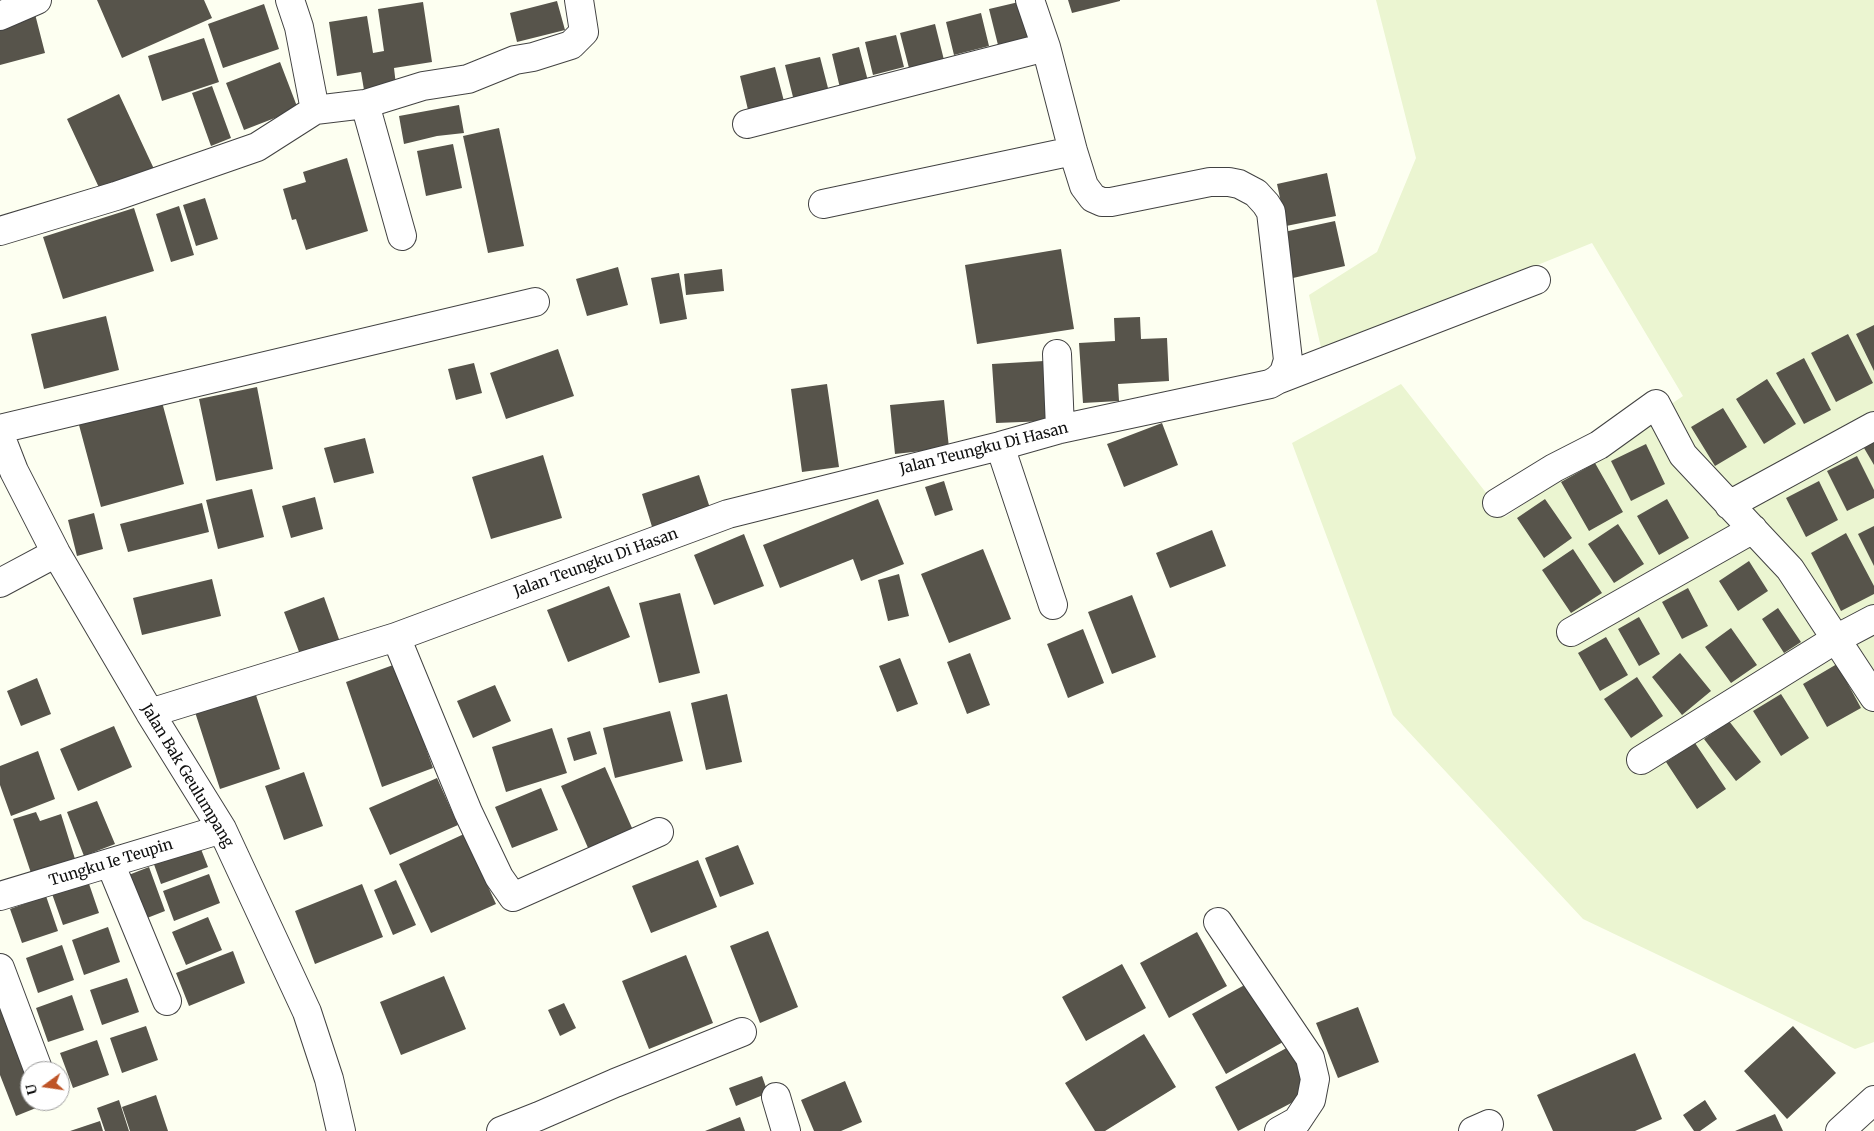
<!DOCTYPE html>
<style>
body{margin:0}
#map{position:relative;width:1874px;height:1131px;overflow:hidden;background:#fdfff1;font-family:Merriweather,serif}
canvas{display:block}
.north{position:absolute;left:20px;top:1061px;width:50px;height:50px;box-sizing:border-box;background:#fff;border:1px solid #9f9f9f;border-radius:50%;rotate:256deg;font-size:14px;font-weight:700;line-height:20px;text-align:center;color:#0f0f0f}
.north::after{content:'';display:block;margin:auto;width:18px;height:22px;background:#be5427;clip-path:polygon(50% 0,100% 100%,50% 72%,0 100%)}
</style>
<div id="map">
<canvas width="1874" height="1131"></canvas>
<div class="north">U</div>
</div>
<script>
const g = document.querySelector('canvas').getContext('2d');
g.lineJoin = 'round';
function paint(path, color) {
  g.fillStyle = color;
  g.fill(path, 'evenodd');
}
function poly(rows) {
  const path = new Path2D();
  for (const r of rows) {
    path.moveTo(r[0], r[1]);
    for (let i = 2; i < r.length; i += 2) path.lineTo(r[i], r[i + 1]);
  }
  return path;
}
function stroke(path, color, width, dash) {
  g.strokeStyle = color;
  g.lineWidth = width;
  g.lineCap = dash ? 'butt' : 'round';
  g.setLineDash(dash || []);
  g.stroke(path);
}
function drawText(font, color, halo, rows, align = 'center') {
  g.font = font + ' Merriweather,serif';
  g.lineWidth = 5;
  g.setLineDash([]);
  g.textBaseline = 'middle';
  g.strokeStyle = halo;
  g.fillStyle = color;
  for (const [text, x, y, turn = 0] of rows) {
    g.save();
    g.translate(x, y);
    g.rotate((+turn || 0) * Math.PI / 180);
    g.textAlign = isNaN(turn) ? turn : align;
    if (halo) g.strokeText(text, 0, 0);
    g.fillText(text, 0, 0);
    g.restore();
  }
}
paint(poly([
 [1376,0,1874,0,1874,1042,1855,1049,1583,919,1393,715,1292,443,1401,384,1505,517,1683,396,1592,243,1322,352,1309,295,1377,252,1416,158]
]), '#ebf5d1');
paint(poly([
 [97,0,204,0,212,18,122,58],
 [1068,0,1120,0,1120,1,1072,13],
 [557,1,565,30,517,42,510,13],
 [1023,1,1032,37,998,45,989,9],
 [423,2,432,62,394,68,396,85,364,90,361,72,337,76,329,22,367,16,373,53,384,51,378,9],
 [264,4,279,49,223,68,208,24],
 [981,13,989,46,954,55,946,22],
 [35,14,45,53,0,65,0,23],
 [935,24,944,60,909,68,900,33],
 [896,35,904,67,873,75,865,42],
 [204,38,219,82,162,101,148,56],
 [859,47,868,81,840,88,832,54],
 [820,57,829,92,794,101,785,65],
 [280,62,298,109,244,130,226,83],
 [775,67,785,105,749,114,740,76],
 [212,86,231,138,211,146,192,93],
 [119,94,154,169,102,194,67,119],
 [459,105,464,133,437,136,404,144,399,116],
 [499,128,524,246,488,253,463,136],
 [453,144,462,188,426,196,417,151],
 [347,158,368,231,306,250,296,219,292,220,283,189,306,182,303,172],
 [1327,173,1336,216,1286,226,1277,184],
 [205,198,218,239,196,246,183,205],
 [179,206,194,255,171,262,156,214],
 [134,208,154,271,63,299,43,237],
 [1335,221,1345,266,1293,278,1284,232],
 [1061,249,1074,329,977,344,965,265],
 [618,267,628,305,587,316,576,279],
 [722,269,724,291,686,295,684,274],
 [679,273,687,319,660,324,651,278],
 [106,316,119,370,44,389,31,334],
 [1140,317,1141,339,1167,338,1169,381,1118,384,1119,401,1083,403,1079,343,1115,341,1114,318],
 [1874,325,1874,371,1856,334],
 [1848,334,1873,383,1836,402,1811,353],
 [558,349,574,396,506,419,490,373],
 [1804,358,1831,410,1804,424,1776,373],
 [1044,361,1048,421,996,423,992,364],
 [474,363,482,393,456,400,448,369],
 [1767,379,1796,424,1764,444,1736,399],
 [827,384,839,467,802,472,791,389],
 [257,387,273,469,216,481,199,399],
 [944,400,949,448,895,454,890,405],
 [162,402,184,484,101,507,79,425],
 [1723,408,1747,447,1715,466,1691,427],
 [1162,423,1178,465,1124,487,1107,444],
 [365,438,374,473,334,483,324,448],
 [1874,442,1874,465,1864,448],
 [1646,444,1665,484,1631,501,1611,461],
 [543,455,562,518,491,539,472,477],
 [1857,456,1874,490,1874,498,1847,511,1827,471],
 [1595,463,1623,512,1589,531,1561,482],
 [699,475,711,511,653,530,642,494],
 [944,481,953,510,935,516,925,487],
 [1819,481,1838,520,1806,537,1786,498],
 [252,489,264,537,218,549,206,500],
 [315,497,323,529,291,538,282,506],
 [878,499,904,564,861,581,853,559,780,588,763,545],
 [1545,499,1572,538,1544,558,1517,518],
 [1667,499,1689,538,1659,555,1637,516],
 [202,503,209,532,128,552,120,524],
 [94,513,103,549,77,556,68,520],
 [1618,524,1644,564,1614,583,1588,544],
 [1874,526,1874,566,1858,534],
 [1212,530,1226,566,1170,588,1156,553],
 [1846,533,1874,586,1874,594,1841,611,1811,553],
 [744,534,764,586,714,605,694,555],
 [983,549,1011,619,949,643,921,574],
 [1573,549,1602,593,1571,613,1542,570],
 [1749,561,1768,591,1738,611,1719,581],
 [899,574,909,616,888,621,878,580],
 [212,579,221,616,142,635,133,598],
 [609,586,630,637,568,662,547,610],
 [1688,588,1708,626,1682,639,1662,602],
 [680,593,700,673,659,683,639,603],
 [1132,595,1156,657,1112,674,1088,612],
 [324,597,340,642,301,657,284,612],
 [1778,608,1801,642,1784,653,1762,619],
 [1639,617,1660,654,1639,666,1618,629],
 [1731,628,1757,665,1731,683,1705,647],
 [1083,629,1104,683,1068,698,1047,644],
 [1606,637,1628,675,1600,691,1578,653],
 [970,653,990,705,967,714,947,662],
 [1680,653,1711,691,1682,715,1652,677],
 [900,658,918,704,897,712,879,666],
 [396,664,433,768,382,787,346,682],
 [1837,664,1861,708,1827,727,1803,684],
 [1637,677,1663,716,1631,738,1604,699],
 [37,678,51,714,21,726,7,691],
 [495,685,511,721,473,738,457,701],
 [254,689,280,769,220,789,194,709],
 [727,694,742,762,706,770,691,703],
 [1781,694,1809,738,1781,756,1753,711],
 [670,711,683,761,615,778,603,728],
 [1729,721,1761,762,1736,781,1704,739],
 [114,726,132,767,78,791,60,749],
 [552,728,567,773,506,792,492,747],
 [590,731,597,754,574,761,567,738],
 [1695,743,1726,789,1697,809,1666,762],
 [38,751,55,799,11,816,0,785,0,766],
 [605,767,636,837,592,857,561,786],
 [304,772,323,826,284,840,265,786],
 [437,778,458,825,390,855,369,808],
 [541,788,558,830,512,848,495,807],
 [97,801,115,844,84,856,67,812],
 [36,812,40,821,61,814,75,859,31,873,13,819],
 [464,834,496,904,431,933,399,864],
 [197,839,208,867,161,884,151,856],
 [738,845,754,884,720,897,705,858],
 [698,860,717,907,651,933,632,886],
 [149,867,165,911,142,920,126,876],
 [209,874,220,903,174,921,163,891],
 [87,878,99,913,63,925,51,891],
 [396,880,416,925,393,935,374,890],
 [362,884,383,937,315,964,295,911],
 [46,896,58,931,22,943,10,909],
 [208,917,222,950,186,965,172,932],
 [108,927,120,962,84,975,72,940],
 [768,931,798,1007,760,1023,730,946],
 [1197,932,1227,986,1169,1018,1140,963],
 [62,945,74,980,38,993,26,958],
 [233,951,245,983,189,1006,176,973],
 [686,955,713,1023,649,1049,622,981],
 [1122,964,1146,1008,1086,1041,1062,997],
 [444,976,466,1029,401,1055,380,1002],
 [127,978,139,1012,102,1025,90,990],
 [1250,982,1283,1042,1226,1074,1192,1014],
 [72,995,84,1030,48,1042,36,1008],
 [564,1003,576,1028,560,1036,548,1010],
 [7,1006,30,1071,30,1101,45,1101,46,1104,16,1116,0,1075,0,1009],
 [1358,1007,1379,1062,1338,1078,1316,1023],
 [146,1026,158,1060,122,1073,110,1038],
 [1793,1026,1836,1073,1787,1119,1744,1071],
 [1144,1034,1176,1087,1105,1131,1095,1131,1065,1083],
 [97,1040,109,1075,73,1088,60,1053],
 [1292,1045,1316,1090,1238,1131,1215,1087],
 [1635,1053,1662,1119,1635,1131,1553,1131,1537,1095],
 [762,1076,768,1093,736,1106,729,1088],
 [845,1081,862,1122,841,1131,814,1131,801,1100],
 [156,1095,168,1131,130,1131,122,1107],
 [119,1100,129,1131,105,1131,97,1108],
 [1705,1100,1717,1119,1700,1131,1694,1131,1683,1115],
 [1775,1114,1783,1131,1735,1131],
 [740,1117,745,1131,705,1131],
 [100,1121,103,1131,70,1131]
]), '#57544b');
const minor = poly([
 [290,0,299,27,315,110],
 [0,16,37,0],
 [365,104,402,236],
 [747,124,1046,47],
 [823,204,1073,151],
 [0,231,116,196,257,147,315,110,365,104,423,86,468,79,515,60,533,57,571,45,584,32,579,0],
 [1057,354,1060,429],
 [1277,380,1536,280],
 [0,429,535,302],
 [0,435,14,471,56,553,150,713,222,829,307,1012,329,1079,341,1131],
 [1000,446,1053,605],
 [1497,503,1554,468,1599,445,1656,404,1683,455,1790,569,1874,697],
 [1729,505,1874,426],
 [0,583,56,553],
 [1571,632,1753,529],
 [396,637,468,812,499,877,513,897,659,832],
 [150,713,396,637,728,514,1000,446,1060,429,1270,384,1277,380,1284,373,1288,360,1271,212,1266,204,1256,193,1239,184,1229,182,1210,182,1111,202,1102,202,1093,198,1084,186,1073,151,1046,47,1030,0],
 [1641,760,1836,639,1874,619],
 [110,863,167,1001],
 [0,896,222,829],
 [1218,922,1310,1058,1315,1079,1311,1100,1297,1121,1279,1131],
 [0,968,38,1069],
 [776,1097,786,1131],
 [501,1131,539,1116,615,1083,742,1032],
 [1473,1131,1489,1124],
 [1840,1131,1874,1100]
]);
stroke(minor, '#424242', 30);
stroke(minor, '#fff', 28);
drawText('15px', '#0f0f0f', '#fff', [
 ["Jalan Teungku Di Hasan",984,449,-14],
 ["Jalan Teungku Di Hasan",596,563,-20],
 ["Jalan Bak Geulumpang",187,776,59],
 ["Tungku Ie Teupin",111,863,-17]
]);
</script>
